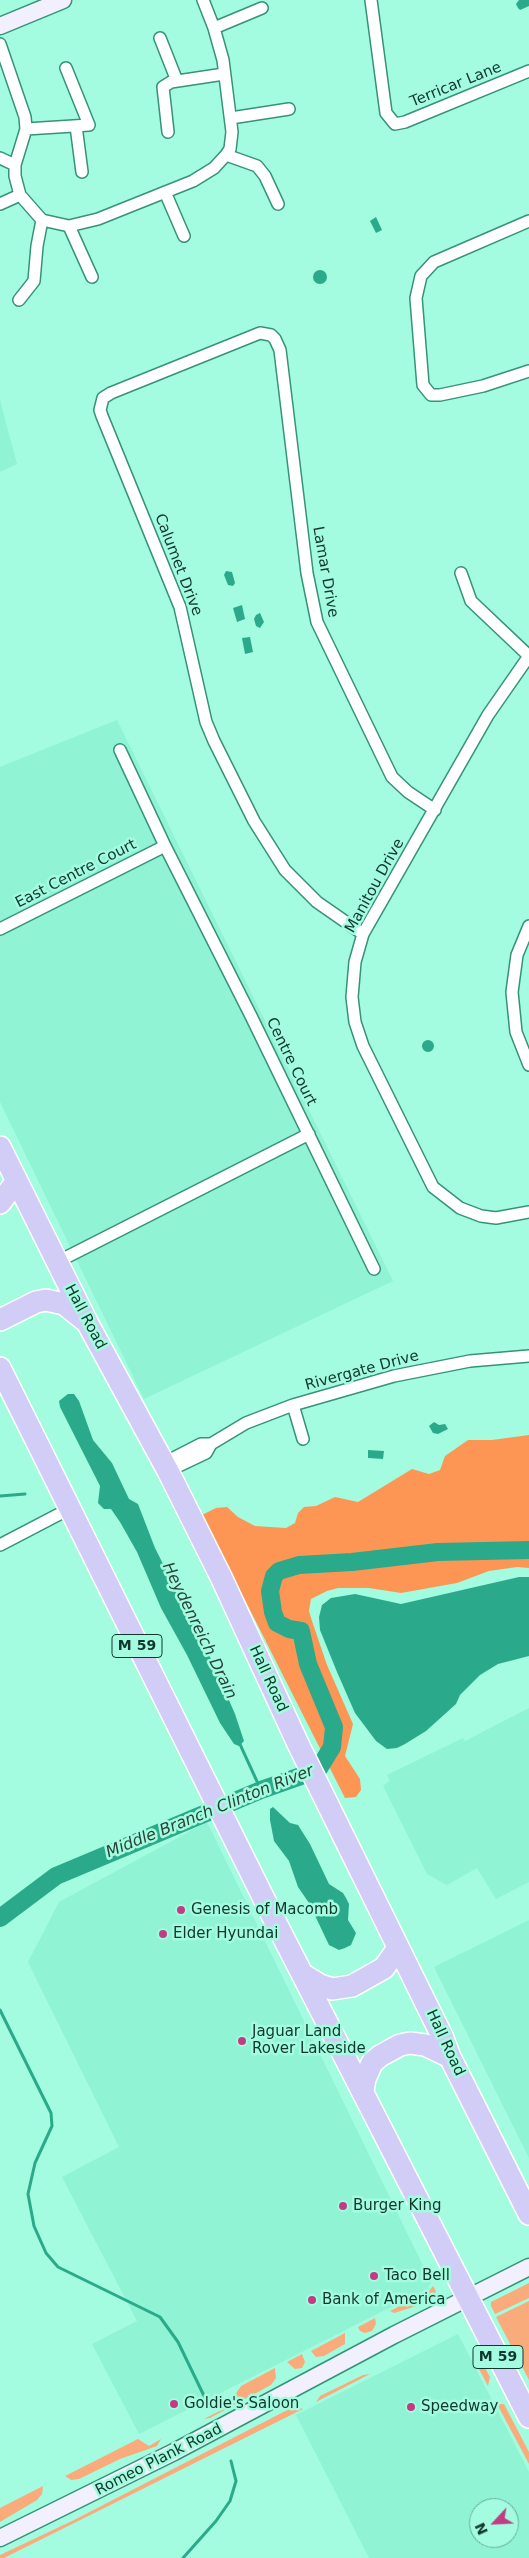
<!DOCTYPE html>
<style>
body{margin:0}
#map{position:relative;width:529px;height:2558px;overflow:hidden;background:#a3fcdf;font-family:"DejaVu Sans",sans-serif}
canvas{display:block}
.north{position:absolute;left:469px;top:2498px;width:50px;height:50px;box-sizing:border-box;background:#a3fcdf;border:1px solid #69ad97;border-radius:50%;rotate:245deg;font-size:14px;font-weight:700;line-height:20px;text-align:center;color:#11372c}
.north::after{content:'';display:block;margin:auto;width:18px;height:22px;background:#c03d83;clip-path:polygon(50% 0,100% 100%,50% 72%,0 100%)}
</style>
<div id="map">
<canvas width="529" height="2558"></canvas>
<div class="north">N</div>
</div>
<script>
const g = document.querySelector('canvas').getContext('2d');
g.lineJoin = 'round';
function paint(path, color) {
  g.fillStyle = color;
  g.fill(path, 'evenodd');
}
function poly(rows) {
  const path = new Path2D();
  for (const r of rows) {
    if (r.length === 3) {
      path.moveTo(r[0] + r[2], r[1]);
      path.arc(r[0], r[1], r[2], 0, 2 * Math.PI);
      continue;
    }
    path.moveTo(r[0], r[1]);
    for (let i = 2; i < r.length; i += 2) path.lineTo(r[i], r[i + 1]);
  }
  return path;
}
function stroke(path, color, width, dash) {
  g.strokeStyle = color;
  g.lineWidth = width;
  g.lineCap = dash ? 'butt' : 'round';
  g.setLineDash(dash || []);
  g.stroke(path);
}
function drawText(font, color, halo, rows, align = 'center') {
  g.font = font + ' "DejaVu Sans",sans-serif';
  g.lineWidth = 5;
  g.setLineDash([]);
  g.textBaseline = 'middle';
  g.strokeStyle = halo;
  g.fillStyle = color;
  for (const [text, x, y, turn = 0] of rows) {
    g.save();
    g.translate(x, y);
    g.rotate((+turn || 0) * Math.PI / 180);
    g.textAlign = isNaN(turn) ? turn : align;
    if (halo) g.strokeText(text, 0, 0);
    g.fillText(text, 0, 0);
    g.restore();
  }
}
paint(poly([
 [0,400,17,464,0,472],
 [117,720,393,1281,144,1399,0,1102,0,767],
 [529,1708,529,1882,496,1899,477,1868,447,1885,427,1874,383,1786,390,1781,387,1775,463,1738,465,1741],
 [207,1822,431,2282,427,2289,139,2434,92,2344,137,2321,62,2177,119,2147,28,1962,59,1902],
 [529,1920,529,2158,434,1967],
 [458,2334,529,2472,529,2558,369,2558,296,2415],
 [479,2508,509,2508,509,2538,479,2538]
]), '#8ff3d4');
paint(poly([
 [529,2283,529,2298,495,2314,491,2306,491,2302],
 [433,2286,436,2291,434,2296,423,2304,394,2313,390,2311,429,2291],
 [529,2301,529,2380,496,2317],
 [375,2318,376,2324,372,2331,365,2333,360,2331,358,2327],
 [345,2333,345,2344,324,2356,316,2357,311,2351],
 [302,2354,305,2362,302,2368,295,2369,287,2362],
 [472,2356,480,2359,490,2377,488,2386],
 [275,2368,276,2378,271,2385,210,2418,204,2419,227,2407,241,2386],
 [370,2374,316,2402,320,2396,363,2375],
 [497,2404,504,2404,529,2452,529,2464],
 [295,2406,303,2409,4,2558,0,2558,0,2555,74,2520],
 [138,2439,149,2446,161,2439,157,2446,120,2459,79,2479,71,2480,65,2476],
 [43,2486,42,2494,37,2500,0,2522,0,2508]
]), '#faab7c');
paint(poly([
 [529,1435,529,1568,517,1567,489,1571,457,1583,401,1593,369,1588,338,1588,327,1591,311,1599,309,1611,312,1621,327,1665,353,1724,345,1756,360,1779,361,1790,356,1797,345,1798,202,1515,216,1508,227,1507,238,1517,255,1526,286,1528,295,1523,298,1513,304,1507,316,1506,335,1497,358,1502,412,1469,429,1474,440,1470,445,1456,468,1440,492,1440]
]), '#fd9654');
paint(poly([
 [519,0,529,0,529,6,520,10,518,8,516,4],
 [376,217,382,230,376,233,370,221],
 [320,277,7],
 [226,571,232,572,235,583,233,586,228,585,224,575],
 [242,605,245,619,237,622,233,608],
 [260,613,264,622,260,628,256,626,254,619,256,615],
 [250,637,253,652,245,654,242,638],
 [428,1046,6],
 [68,1394,74,1394,79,1401,93,1440,112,1463,129,1499,138,1504,155,1548,211,1659,235,1714,244,1741,239,1746,234,1744,220,1723,187,1655,161,1608,137,1552,120,1522,111,1509,104,1509,98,1503,100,1486,60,1407,59,1401],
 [434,1422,439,1425,445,1424,448,1429,438,1434,433,1433,429,1426],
 [368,1450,384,1451,383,1459,368,1458],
 [519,1577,529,1577,529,1656,498,1664,480,1675,460,1695,456,1704,426,1731,405,1744,397,1748,387,1749,376,1741,355,1713,337,1672,320,1630,319,1617,322,1605,331,1598,355,1594,401,1604],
 [273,1807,290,1823,298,1825,310,1844,329,1884,343,1893,346,1898,349,1904,348,1920,356,1933,351,1945,345,1948,339,1950,329,1945,309,1903,298,1887,289,1861,274,1841,270,1820,270,1809]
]), '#2aaa8a');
stroke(poly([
 [0,1496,25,1494],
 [239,1742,261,1790],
 [0,2010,51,2113,52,2126,35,2163,28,2194,34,2226,46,2253,58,2267,160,2317,178,2342,207,2402],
 [183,2558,216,2521,230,2501,236,2481,231,2461]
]), '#2aaa8a', 3);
stroke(poly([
 [0,1918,56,1876,261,1790,318,1770,332,1747,334,1727,308,1664,301,1631,289,1629,277,1623,273,1612,270,1591,274,1576,279,1571,299,1565,352,1562,438,1552,529,1550]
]), '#2aaa8a', 18);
const street = poly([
 [371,0,386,113,395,124,405,122,529,71],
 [214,28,262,8],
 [160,38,177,81],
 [0,44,25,117,26,129,15,165,15,176,20,195,42,220,37,246,34,281,19,300],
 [231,118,289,109],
 [76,126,82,172],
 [26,129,89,125,66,68],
 [168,132,163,87,171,82,224,74],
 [226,155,257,166,265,176,278,204],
 [0,158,15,165],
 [165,192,184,236],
 [0,204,20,195],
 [42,220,69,226,98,219,193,181,214,168,226,155,230,149,232,132,223,60,214,28,203,0],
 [529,221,434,262,421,276,416,298,423,385,431,395,440,395,483,386,529,371],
 [69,226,92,277],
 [461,573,471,601,529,656],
 [529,656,488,715,363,934,355,962,352,997,355,1022,363,1046,433,1187,460,1208,481,1216,496,1218,529,1212],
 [120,750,165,846,251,1016,374,1269],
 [529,926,517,955,512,992,516,1032,529,1065],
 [0,929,165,846],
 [363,934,317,902,285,870,254,821,214,741,206,722,180,607,102,416,100,410,103,398,111,393,260,333,271,335,275,339,280,350,307,573,317,622,392,777,408,792,435,810],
 [57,1262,309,1134],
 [293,1405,303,1439],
 [211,1444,246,1423,293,1405,394,1376,470,1361,529,1356],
 [164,1463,201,1444,211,1444,206,1453,168,1471],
 [0,1545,69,1509]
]);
const secondary = poly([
 [0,26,63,0],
 [0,2538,174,2452,394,2335,529,2267]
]);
const highway = poly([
 [0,1147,88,1324,168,1471,222,1579,299,1746,442,2036,450,2057,529,2214],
 [0,1203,16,1182],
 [0,1320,36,1302,46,1300,64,1304,84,1320],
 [0,1368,277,1925,529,2417],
 [302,1974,320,1985,332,1989,352,1986,384,1968,398,1948],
 [363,2091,365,2079,372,2063,380,2056,400,2045,410,2043,425,2045,450,2057]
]);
stroke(street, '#369278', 14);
stroke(secondary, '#369278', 19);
stroke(highway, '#fff', 24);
stroke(street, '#fff', 11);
stroke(secondary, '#f2f0fc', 16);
stroke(highway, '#d2cdf6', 21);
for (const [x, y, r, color] of [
 [181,1910,5,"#c03d83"],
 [163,1934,5,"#c03d83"],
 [242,2041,5,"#c03d83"],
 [343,2206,5,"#c03d83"],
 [374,2276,5,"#c03d83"],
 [312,2300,5,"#c03d83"],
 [174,2404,5,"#c03d83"],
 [411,2407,5,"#c03d83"]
]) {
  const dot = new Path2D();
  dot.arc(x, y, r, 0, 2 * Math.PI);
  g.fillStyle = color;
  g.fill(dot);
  stroke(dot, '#a3fcdf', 2);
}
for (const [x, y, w] of [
 [137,1646,50],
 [498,2357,50]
]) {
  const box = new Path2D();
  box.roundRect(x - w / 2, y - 11.5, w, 23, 4);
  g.fillStyle = '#a3fcdf';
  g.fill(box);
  stroke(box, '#11372c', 1);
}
drawText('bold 14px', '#11372c', null, [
 ["M 59",137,1646],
 ["M 59",498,2357]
]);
drawText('15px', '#11372c', '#a3fcdf', [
 ["Terricar Lane",456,85,-22],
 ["Calumet Drive",178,565,69],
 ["Lamar Drive",325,572,80],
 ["East Centre Court",76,874,-27],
 ["Manitou Drive",375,886,-61],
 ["Centre Court",291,1062,64],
 ["Hall Road",85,1317,62],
 ["Rivergate Drive",362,1371,-15],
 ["Hall Road",268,1679,65],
 ["Hall Road",445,2043,65],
 ["Romeo Plank Road",159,2460,-27]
]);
drawText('15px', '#11372c', '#a3fcdf', [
 ["Genesis of Macomb",191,1910],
 ["Elder Hyundai",173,1934],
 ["Jaguar Land",252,2032],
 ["Rover Lakeside",252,2049],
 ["Burger King",353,2206],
 ["Taco Bell",384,2276],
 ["Bank of America",322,2300],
 ["Goldie's Saloon",184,2404],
 ["Speedway",421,2407]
], 'left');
drawText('italic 16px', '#284239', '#a3fcdf', [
 ["Heydenreich Drain",199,1631,64],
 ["Middle Branch Clinton River",210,1812,-22]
]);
</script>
